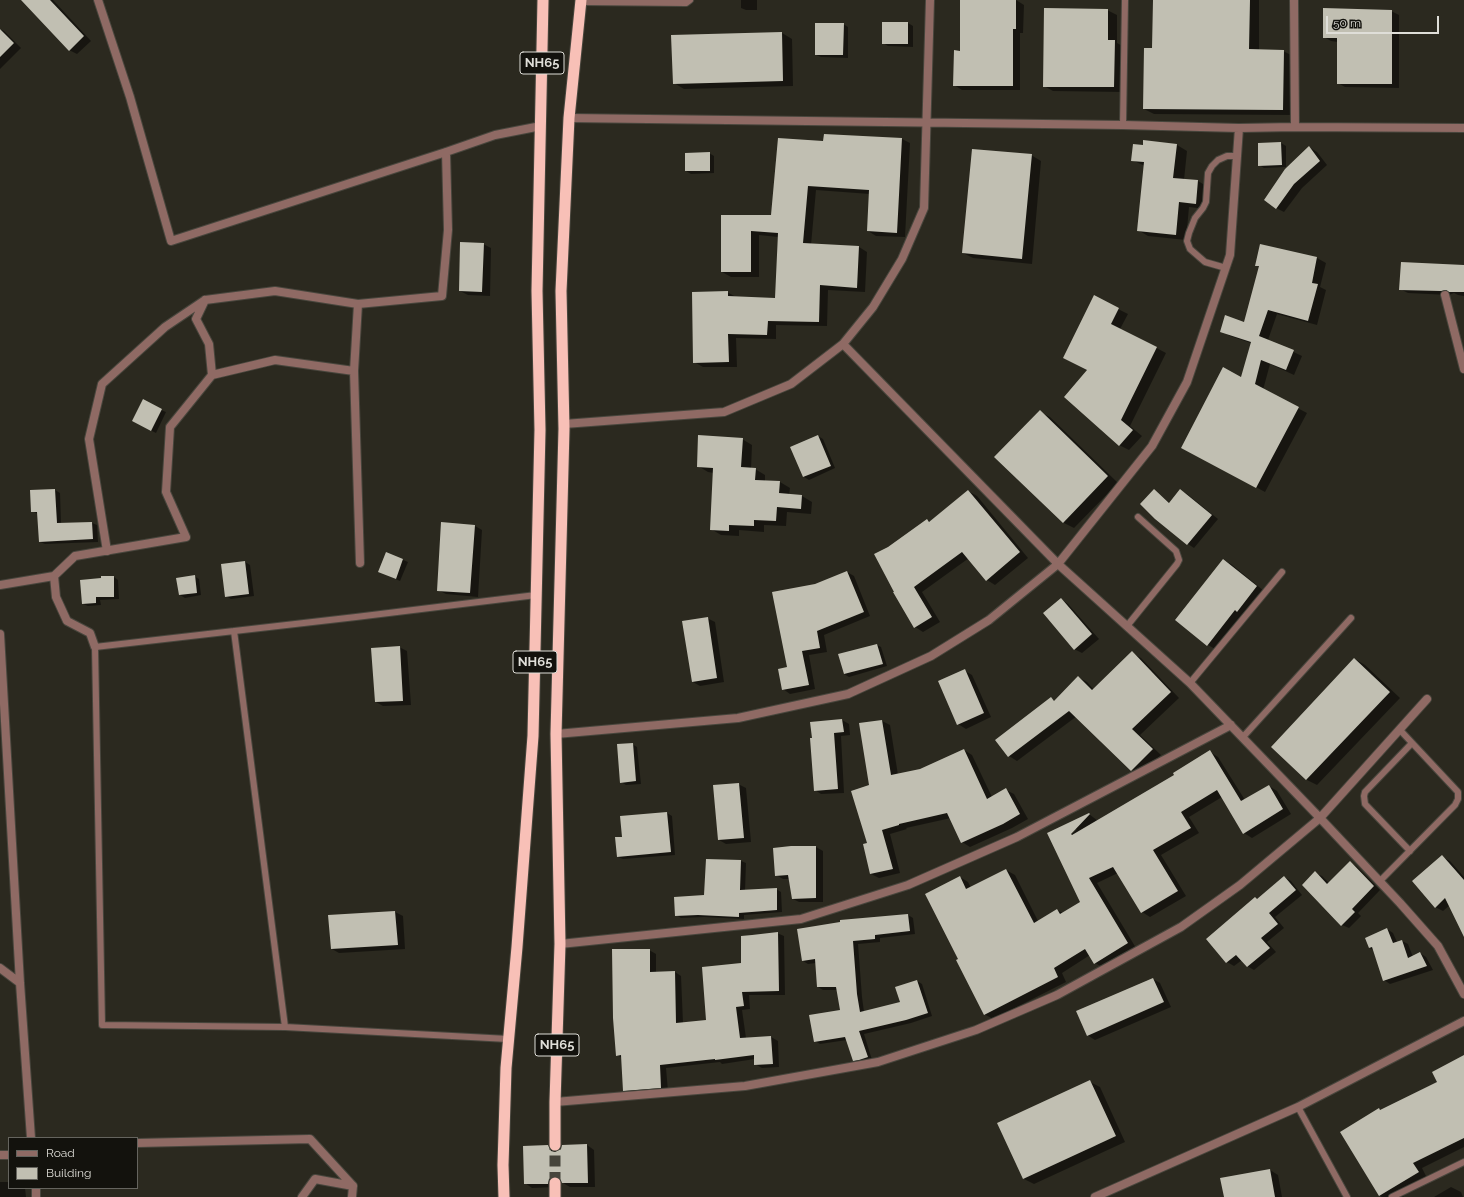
<!DOCTYPE html>
<style>
body{margin:0}
#map{position:relative;width:1464px;height:1197px;overflow:hidden;background:#2b291f;font-family:Raleway,sans-serif}
canvas{display:block}
.legend{position:absolute;left:8px;top:1137px;width:130px;height:52px;box-sizing:border-box;background:#13120d;border:1px solid #65645e;margin:0;padding:5px 7px;list-style:none;font-size:12px;color:#dfded8}
.legend li{display:flex;align-items:center;gap:8px;height:20px}
.legend b{width:20px;border:1px solid #65645e}
.scale{position:absolute;left:1326px;top:16px;width:113px;height:18px;box-sizing:border-box;border:2px solid #dfded8;border-top:0;padding-left:5px;font-size:12px;line-height:14px;white-space:nowrap;color:#dfded8;-webkit-text-stroke:3px #13120d;paint-order:stroke}
</style>
<div id="map">
<canvas width="1464" height="1197"></canvas>
<ul class="legend">
<li><b style="height:5px;background:#8f6a64"></b>Road</li>
<li><b style="height:11px;background:#c1bfb2"></b>Building</li>
</ul>
<div class="scale">50 m</div>
</div>
<script>
const g = document.querySelector('canvas').getContext('2d');
g.lineJoin = 'round';
function paint(path, color) {
  g.fillStyle = color;
  g.fill(path, 'evenodd');
}
function poly(rows) {
  const path = new Path2D();
  for (const r of rows) {
    path.moveTo(r[0], r[1]);
    for (let i = 2; i < r.length; i += 2) path.lineTo(r[i], r[i + 1]);
  }
  return path;
}
function stroke(path, color, width, dash) {
  g.strokeStyle = color;
  g.lineWidth = width;
  g.lineCap = dash ? 'butt' : 'round';
  g.setLineDash(dash || []);
  g.stroke(path);
}
function drawText(font, color, halo, rows, align = 'center') {
  g.font = font + ' Raleway,sans-serif';
  g.lineWidth = 4;
  g.setLineDash([]);
  g.textBaseline = 'middle';
  g.strokeStyle = halo;
  g.fillStyle = color;
  for (const [text, x, y, turn = 0] of rows) {
    g.save();
    g.translate(x, y);
    g.rotate((+turn || 0) * Math.PI / 180);
    g.textAlign = isNaN(turn) ? turn : align;
    if (halo) g.strokeText(text, 0, 0);
    g.fillText(text, 0, 0);
    g.restore();
  }
}
paint(poly([
 [22,0,53,0,91,41,77,54,69,50],
 [741,0,757,0,757,10,746,10,741,8],
 [961,0,1016,0,1024,5,1023,33,1020,33,1020,90,962,90,954,85,961,52],
 [1154,0,1259,0,1259,50,1283,51,1293,56,1293,115,1154,114,1144,109,1153,49],
 [1107,10,1117,15,1117,43,1124,47,1123,92,1053,91,1044,86],
 [1391,11,1399,15,1399,88,1345,87,1338,83,1338,42,1331,41,1324,37],
 [883,23,908,23,913,26,913,47,888,46,883,43],
 [843,24,848,27,848,58,821,57,816,55],
 [0,29,4,31,21,48,0,69],
 [782,33,792,39,793,86,684,89,674,83],
 [902,139,910,143,905,237,876,236,868,231,870,194,816,190,811,245,859,247,867,252,865,292,828,290,827,326,776,325,776,339,736,338,737,367,703,367,694,362,727,292,736,297,776,299,778,237,759,235,759,277,731,277,722,272,722,216,772,216,824,142],
 [1281,143,1286,146,1286,167,1264,168,1259,165,1259,144],
 [1177,145,1187,151,1184,180,1198,181,1208,187,1206,209,1189,207,1186,240,1148,236,1138,230,1145,166,1132,160,1144,146],
 [1309,147,1317,152,1327,165,1302,188,1284,212,1276,208],
 [709,153,714,156,714,173,691,174,686,171],
 [1031,155,1041,161,1032,264,973,258,963,253],
 [483,244,491,248,490,296,468,295,460,291],
 [1261,245,1317,258,1326,263,1320,287,1326,290,1317,325,1277,314,1268,340,1302,356,1294,375,1270,364,1263,390,1307,413,1265,492,1191,452,1242,378,1251,343,1230,336,1221,331,1245,323,1260,267,1256,265],
 [1464,266,1464,296,1458,295,1454,293,1449,295,1408,293,1400,289],
 [1118,309,1128,314,1120,329,1166,353,1130,426,1142,436,1129,450,1119,445,1088,371,1064,358],
 [161,410,166,412,156,433,138,424],
 [1040,412,1050,417,1118,483,1074,528,1064,523,996,457],
 [818,436,823,439,835,468,809,480,804,477,792,447],
 [742,439,752,445,751,469,755,469,765,475,765,482,780,482,790,488,789,495,802,496,812,502,811,514,787,512,786,526,764,525,764,532,739,530,739,536,721,535,711,529,714,473,708,472,698,466],
 [55,490,60,493,61,524,92,523,97,525,98,542,45,544,40,542,38,514,32,511],
 [1154,490,1170,503,1180,490,1187,494,1218,519,1194,548,1188,544],
 [968,491,977,496,1028,558,995,585,987,580,969,558,922,592,940,622,923,632,915,627,895,592,927,520,931,522],
 [475,526,482,530,478,597,446,594,438,590],
 [387,553,408,562,400,581,384,574],
 [1223,560,1231,564,1264,591,1245,615,1243,614,1215,649,1208,645],
 [245,562,250,565,254,596,231,599,226,596],
 [847,572,854,576,870,616,824,635,827,652,809,655,815,689,790,694,783,689,788,668,816,585],
 [194,576,199,579,201,595,185,598,180,595],
 [114,577,118,580,119,599,100,600,101,605,88,606,83,604],
 [1061,599,1068,604,1099,639,1082,653,1074,649],
 [707,618,715,622,724,682,700,686,693,682],
 [877,645,881,647,887,666,849,677,844,674],
 [399,647,407,651,411,705,383,706,376,702],
 [1132,653,1141,658,1179,698,1140,735,1161,755,1141,775,1132,770,1077,716,1017,761,1009,756,1051,699,1055,701,1078,677,1087,682,1094,690],
 [1355,659,1365,665,1400,698,1317,785,1307,780,1272,747],
 [965,671,972,675,991,717,966,729,958,724],
 [842,720,849,724,850,735,841,736,844,793,821,794,815,790,811,739],
 [882,721,890,725,898,775,921,770,964,750,972,755,992,797,1006,790,1014,794,1028,819,1012,828,970,847,962,842,951,818,906,828,907,829,890,834,900,873,879,878,871,874,868,844,871,786],
 [632,744,637,747,641,784,626,785,621,782],
 [1210,752,1218,757,1245,800,1269,786,1277,791,1291,814,1252,838,1244,833,1222,797,1189,817,1199,833,1161,855,1186,896,1150,917,1142,912,1118,873,1097,883,1136,948,1104,968,1095,963,1090,955,1062,973,1066,982,993,1019,984,1014,960,959,960,877,968,882,971,888,1006,870,1015,875,1038,921,1057,910,1063,913,1081,902,1048,833,1089,814,1098,821,1175,775],
 [1074,829,1077,829,1068,838],
 [738,784,746,788,751,842,726,844,719,840],
 [667,813,672,816,675,855,623,859,618,857,623,838,621,817],
 [791,847,816,847,823,851,823,902,799,902,793,899,789,879,783,879,776,875],
 [1442,857,1450,861,1464,877,1464,932,1450,905,1443,911,1435,907],
 [707,860,741,861,746,863,745,891,776,889,781,892,782,912,744,915,744,919,704,917,681,918,676,915,705,896],
 [1350,863,1356,866,1380,890,1358,913,1361,916,1349,928,1342,925,1315,873,1322,876,1329,883],
 [1284,877,1291,881,1302,895,1275,917,1284,928,1267,942,1276,952,1254,970,1247,966,1242,960,1234,966,1227,962,1257,899],
 [395,912,403,916,405,949,339,953,332,949,330,916],
 [908,915,913,918,915,934,880,938,880,942,858,944,862,997,864,1012,901,1003,917,981,922,984,932,1016,911,1023,864,1034,872,1060,859,1063,854,1060,847,1040,820,1044,815,1041,841,1011,837,990,823,990,818,987,816,963,808,964,803,961],
 [1387,929,1393,933,1397,942,1402,941,1408,944,1413,957,1420,953,1426,957,1433,970,1390,984,1384,980,1373,950,1370,948,1366,938],
 [777,933,784,936,785,995,749,995,750,1009,742,1010,746,1038,771,1037,778,1041,779,1067,762,1068,755,1064,755,1059,722,1064,720,1062,666,1068,668,1091,631,1094,624,1090,622,1058,617,1055,649,950,656,954,656,973,675,972,681,976,683,1023,707,1021,742,964],
 [1153,979,1160,983,1171,1007,1095,1040,1087,1035],
 [1464,1056,1464,1147,1422,1168,1427,1178,1403,1193,1404,1196,1402,1197,1381,1197,1341,1132,1379,1109,1381,1110,1438,1082],
 [1090,1082,1100,1087,1125,1142,1034,1184,1024,1179],
 [587,1145,594,1150,595,1187,570,1187,563,1183,562,1180,557,1183,555,1187,532,1188,525,1183,548,1146,557,1152],
 [551,1173,561,1178,561,1181,550,1174],
 [1270,1170,1278,1175,1282,1197,1225,1197],
 [0,1182,9,1182,9,1188,25,1188,26,1197,0,1197],
 [1451,1187,1461,1192,1463,1197,1434,1197]
]), '#0007');
paint(poly([
 [21,0,50,0,84,36,69,51],
 [960,0,1016,0,1016,29,1013,29,1013,86,953,86,954,50,960,51],
 [1153,0,1250,0,1249,49,1284,50,1283,110,1143,109,1144,48,1152,48],
 [1044,8,1108,9,1108,40,1115,40,1114,87,1043,87],
 [1323,8,1392,10,1392,84,1337,84,1337,38,1323,38],
 [882,22,908,22,908,44,882,44],
 [815,23,844,23,843,55,815,55],
 [0,29,14,43,0,57],
 [782,32,783,81,673,84,671,35],
 [824,134,902,138,897,233,867,231,869,190,808,186,803,243,859,246,857,288,820,285,819,322,768,321,767,335,728,334,729,362,693,363,692,292,728,291,728,296,775,298,778,233,751,231,751,272,721,272,721,215,771,215,778,138,823,141],
 [1143,140,1177,144,1173,178,1198,180,1196,204,1179,202,1176,235,1137,231,1144,162,1131,161,1133,144,1143,145],
 [1281,142,1282,165,1258,166,1258,143],
 [1309,146,1320,161,1294,184,1276,209,1264,200,1285,169],
 [972,149,1032,154,1022,259,962,253],
 [710,152,710,171,685,171,685,153],
 [460,242,484,243,482,292,459,291],
 [1260,244,1317,257,1312,283,1318,284,1308,321,1268,310,1259,336,1294,350,1286,370,1261,360,1255,384,1299,407,1256,488,1181,448,1223,367,1241,377,1251,342,1220,332,1225,315,1244,322,1259,266,1255,266],
 [1401,262,1464,265,1464,292,1449,292,1446,290,1441,291,1399,290],
 [1094,295,1119,308,1111,324,1157,347,1121,420,1133,430,1119,446,1064,397,1087,370,1063,358],
 [143,399,162,409,151,431,132,421],
 [1040,410,1108,476,1063,523,994,457],
 [698,435,743,438,741,467,756,468,755,480,780,481,779,493,802,495,801,509,777,507,776,521,754,520,754,526,729,525,729,531,710,530,713,468,697,467],
 [818,435,831,466,803,477,790,447],
 [55,489,57,523,92,522,93,539,39,542,37,512,31,512,30,490],
 [1154,489,1169,503,1180,489,1212,515,1187,545,1155,519,1140,504],
 [968,490,1020,552,986,581,962,552,914,587,932,617,914,628,893,592,894,592,874,554,888,547,927,519,929,522],
 [441,522,475,525,470,593,437,591],
 [386,552,403,559,396,579,378,572],
 [1223,559,1257,586,1237,612,1235,610,1207,646,1175,620],
 [245,561,249,594,225,597,221,564],
 [847,571,864,612,817,631,820,648,802,651,809,685,782,690,778,669,787,667,772,592,815,584],
 [195,575,197,593,179,595,176,578],
 [101,576,114,576,114,597,96,597,96,603,82,604,80,580,101,578],
 [1061,598,1092,634,1074,650,1043,613],
 [708,617,717,678,692,682,682,621],
 [877,644,883,664,844,674,838,654],
 [400,646,403,701,375,702,371,648],
 [1132,651,1171,692,1132,729,1153,749,1131,771,1069,711,1008,757,995,740,1051,697,1054,701,1078,676,1092,690],
 [1354,658,1390,692,1306,780,1271,747],
 [965,669,984,713,957,725,938,681],
 [842,719,844,732,834,733,838,789,814,791,810,738,812,738,810,722],
 [882,720,891,775,920,769,964,749,987,799,1006,788,1020,814,1003,824,961,843,947,813,899,824,899,825,882,830,893,869,870,874,863,844,867,843,851,791,869,785,859,723],
 [633,743,636,781,620,783,617,744],
 [1210,750,1241,801,1269,785,1283,809,1243,834,1217,790,1181,812,1191,828,1153,850,1178,891,1141,913,1113,867,1089,878,1128,943,1094,964,1085,949,1054,968,1058,977,984,1015,956,960,958,959,925,894,960,876,966,889,1006,869,1034,923,1057,909,1060,914,1080,902,1047,833,1089,813,1090,814,1071,834,1072,835,1174,775,1173,773],
 [739,783,744,838,718,840,713,785],
 [667,812,671,852,617,857,615,837,622,837,620,816],
 [791,846,816,846,816,898,792,899,788,875,775,876,773,848],
 [1442,855,1464,880,1464,937,1445,898,1435,908,1412,881],
 [706,859,741,860,740,890,777,888,777,910,739,913,739,917,698,915,675,916,674,897,704,895],
 [1350,861,1374,886,1352,909,1355,912,1341,926,1302,885,1315,871,1327,884],
 [1284,876,1296,890,1269,913,1278,924,1261,938,1270,948,1247,967,1236,955,1226,963,1206,939,1255,897,1257,899],
 [395,911,398,945,331,949,328,915],
 [908,914,910,931,875,935,875,939,853,941,857,994,860,1012,900,1002,895,987,917,980,928,1013,906,1020,859,1031,868,1057,859,1060,853,1061,845,1037,814,1042,809,1015,840,1010,836,987,817,987,815,959,802,961,797,929,840,922,840,920],
 [1387,928,1393,943,1402,940,1408,958,1420,952,1427,966,1383,981,1372,947,1369,948,1365,938],
 [778,932,779,991,742,992,744,1006,736,1007,740,1038,771,1036,773,1064,754,1065,754,1055,715,1060,715,1059,660,1065,661,1088,623,1091,621,1055,616,1056,613,1018,612,949,650,949,650,972,675,971,676,1023,706,1020,702,967,741,963,741,936,752,935],
 [1153,978,1164,1002,1087,1036,1076,1011],
 [1464,1055,1464,1138,1413,1163,1419,1172,1379,1196,1340,1132,1379,1108,1380,1110,1437,1082,1432,1072],
 [1090,1080,1116,1136,1023,1179,997,1123],
 [587,1144,588,1183,562,1183,559,1177,555,1176,549,1179,548,1184,524,1184,523,1146,548,1145,551,1151,555,1152,561,1149,562,1145],
 [1270,1169,1275,1197,1224,1197,1220,1178]
]), '#c1bfb2');
stroke(poly([
 [555,1183,555,1145]
]), '#46443b', 11, [11, 5.5]);
const service = poly([
 [581,2,686,3,690,0],
 [1123,125,1125,0],
 [1226,268,1205,262,1190,249,1187,241,1189,233,1195,218,1203,208,1206,202,1208,173,1212,166,1218,160,1227,156,1237,156],
 [1127,626,1177,564,1179,560,1176,551,1138,517],
 [234,631,285,1027],
 [1190,683,1282,572],
 [1243,737,1351,618],
 [1410,851,1365,804,1364,796,1365,792,1412,743],
 [1380,881,1455,805,1458,799,1458,792,1400,730],
 [508,1039,285,1027,102,1025,95,647,356,617,536,595],
 [1298,1107,1347,1197],
 [1392,1197,1464,1162]
]);
const minor = poly([
 [98,0,130,97,171,241,446,152,495,135,541,126],
 [1294,0,1295,127],
 [569,118,1123,125,1239,128,1295,127,1464,128],
 [1445,295,1464,369],
 [205,300,196,319,209,344,212,375],
 [843,344,1058,564,1190,683,1320,818,1400,903,1438,946,1464,994],
 [564,424,724,412,791,384,843,344,873,307,902,259,924,208,930,0],
 [107,551,89,439,102,384,165,327,205,300,275,291,358,304],
 [360,563,354,371,358,304,442,296,448,230,446,152],
 [54,576,56,597,67,621,90,633,95,647],
 [0,585,54,576,75,556,186,537,166,492,170,427,212,375,275,360,354,371],
 [0,634,20,983,31,1138],
 [556,734,738,718,848,694,931,656,989,620,1058,564,1152,446,1187,382,1230,255,1239,128],
 [560,944,801,919,908,885,1017,837,1231,725],
 [0,968,20,983],
 [555,1102,745,1086,878,1062,976,1030,1057,995,1181,927,1240,885,1320,818,1427,699],
 [137,1143,310,1139,353,1186,315,1179,302,1197],
 [0,1155,9,1155],
 [36,1188,36,1197],
 [352,1197,353,1186],
 [1095,1197,1298,1107,1464,1021]
]);
const trunk = poly([
 [555,1145,555,1102,560,944,556,734,564,429,561,291,569,118,581,0],
 [555,1183,555,1197],
 [504,1197,503,1165,506,1068,517,947,533,736,540,430,537,291,543,0]
]);
stroke(service, '#48463d', 8);
stroke(minor, '#48463d', 10);
stroke(trunk, '#48463d', 13);
stroke(service, '#8f6a64', 6);
stroke(minor, '#8f6a64', 8);
stroke(trunk, '#f8c0b7', 11);
for (const [x, y, w] of [
 [542,63,44],
 [535,662,44],
 [557,1045,44]
]) {
  const box = new Path2D();
  box.roundRect(x - w / 2, y - 11, w, 22, 3);
  g.fillStyle = '#13120d';
  g.fill(box);
  stroke(box, '#dfded8', 1);
}
drawText('bold 13px', '#dfded8', null, [
 ["NH65",542,63],
 ["NH65",535,662],
 ["NH65",557,1045]
]);
</script>
